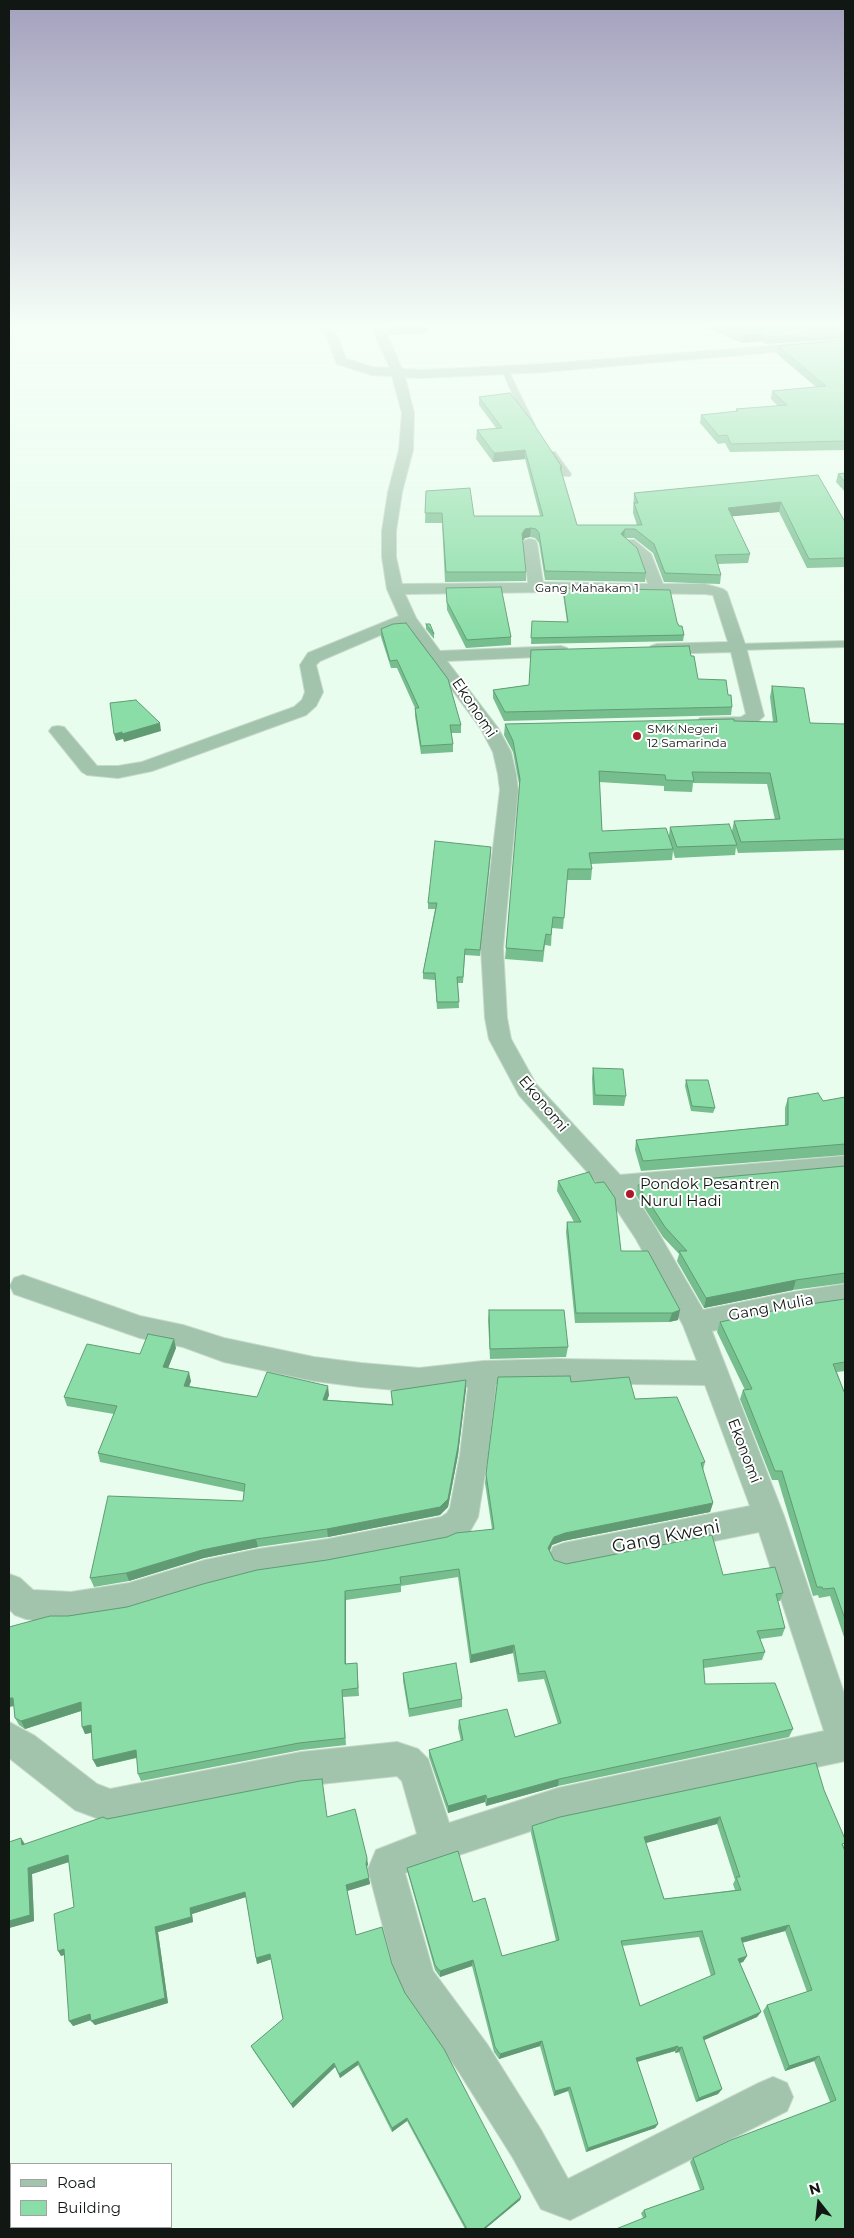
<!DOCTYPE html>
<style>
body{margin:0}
#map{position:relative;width:854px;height:2238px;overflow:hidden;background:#e8fded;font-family:Montserrat,sans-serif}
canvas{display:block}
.frame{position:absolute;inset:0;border:10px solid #111813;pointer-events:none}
.legend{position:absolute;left:10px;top:2163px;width:162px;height:65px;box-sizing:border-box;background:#fff;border:1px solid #a0a3a1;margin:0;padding:6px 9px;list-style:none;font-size:15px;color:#111813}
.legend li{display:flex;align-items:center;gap:10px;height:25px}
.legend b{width:25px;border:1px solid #a0a3a1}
.north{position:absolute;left:794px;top:2178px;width:50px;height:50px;-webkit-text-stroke:4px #fff;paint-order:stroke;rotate:344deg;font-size:14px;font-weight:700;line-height:20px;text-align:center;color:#111813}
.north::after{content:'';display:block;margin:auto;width:18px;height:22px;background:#111813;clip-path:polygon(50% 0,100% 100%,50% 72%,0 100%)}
</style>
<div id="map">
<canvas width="854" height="2238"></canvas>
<div class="frame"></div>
<ul class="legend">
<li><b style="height:6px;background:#a2c4ac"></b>Road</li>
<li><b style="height:14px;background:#8adda6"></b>Building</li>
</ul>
<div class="north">N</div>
</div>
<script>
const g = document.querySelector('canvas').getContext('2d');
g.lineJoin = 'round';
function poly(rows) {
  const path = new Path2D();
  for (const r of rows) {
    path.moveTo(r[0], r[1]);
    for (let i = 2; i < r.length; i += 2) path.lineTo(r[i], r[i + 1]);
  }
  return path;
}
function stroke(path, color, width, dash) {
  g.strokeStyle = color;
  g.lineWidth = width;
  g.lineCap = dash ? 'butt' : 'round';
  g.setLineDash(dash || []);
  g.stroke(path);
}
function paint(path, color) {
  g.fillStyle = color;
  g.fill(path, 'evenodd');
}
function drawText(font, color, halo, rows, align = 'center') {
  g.font = font + ' Montserrat,sans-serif';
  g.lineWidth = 4;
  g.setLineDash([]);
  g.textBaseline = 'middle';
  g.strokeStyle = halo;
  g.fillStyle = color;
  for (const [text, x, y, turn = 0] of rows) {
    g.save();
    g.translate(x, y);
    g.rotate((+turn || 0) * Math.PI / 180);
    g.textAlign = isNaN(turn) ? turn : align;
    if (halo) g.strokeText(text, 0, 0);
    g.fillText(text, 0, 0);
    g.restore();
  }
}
const lane = poly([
 [505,368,508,370,535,425,531,425,518,406,502,370,505,368],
 [551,452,555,452,571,474,570,476,564,476,549,453,551,452],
 [845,641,845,647,738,650,734,647,738,644,845,641]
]);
const street = poly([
 [318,325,329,325,337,335,346,359,372,367,390,368,375,335,375,325,385,325,387,335,402,369,423,370,544,364,845,340,845,346,544,372,423,378,405,377,414,413,413,450,402,492,396,531,396,557,402,584,528,583,523,543,525,540,530,539,535,540,537,543,543,582,648,584,638,556,622,543,624,540,634,540,651,554,663,584,705,584,723,589,727,592,746,647,764,716,755,724,742,727,700,726,697,722,700,718,741,717,746,714,731,652,657,654,651,652,649,649,651,646,657,644,728,642,713,595,705,594,553,592,405,594,416,618,440,651,561,646,567,648,569,651,567,654,561,656,447,661,498,728,511,752,516,774,518,790,503,948,507,1018,511,1039,536,1084,620,1175,845,1156,845,1174,633,1193,654,1225,703,1310,793,1292,845,1284,845,1306,793,1314,712,1331,784,1516,845,1696,845,1761,558,1822,405,1873,433,1971,487,2044,541,2130,568,2179,759,2083,773,2077,787,2083,793,2097,787,2111,570,2220,541,2209,513,2158,459,2072,407,1997,394,1969,368,1869,376,1850,417,1834,402,1781,397,1776,301,1786,110,1823,75,1810,9,1758,9,1722,35,1736,97,1784,110,1789,301,1752,397,1742,418,1749,428,1759,449,1823,558,1788,824,1731,759,1532,564,1571,553,1567,549,1557,553,1547,564,1543,750,1506,705,1385,558,1383,496,1384,488,1455,478,1517,469,1533,446,1544,328,1567,258,1577,205,1590,129,1613,71,1622,47,1622,26,1619,15,1615,9,1609,9,1574,20,1578,33,1590,71,1592,129,1583,205,1560,258,1549,328,1539,441,1517,447,1513,450,1508,460,1455,468,1387,419,1392,361,1387,314,1381,224,1362,183,1347,140,1338,14,1294,10,1286,14,1278,23,1275,140,1316,183,1325,224,1338,314,1357,361,1363,419,1368,483,1361,558,1359,697,1361,683,1325,636,1239,605,1192,519,1095,489,1039,485,1018,481,948,500,790,498,774,493,752,481,729,404,625,320,661,316,665,323,692,316,706,306,715,152,771,118,778,87,775,82,772,49,731,52,727,58,726,64,727,97,766,118,766,142,762,294,707,302,700,305,692,300,665,308,653,399,616,387,589,382,557,382,531,388,492,399,450,402,413,392,376,372,375,337,364,327,338,318,325]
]);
stroke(lane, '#c6d8ca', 2);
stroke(street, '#c6d8ca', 2);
paint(lane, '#a2c4ac');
paint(street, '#a2c4ac');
paint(poly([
 [386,325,444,325,444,326,427,327,428,333,389,335],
 [699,325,845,325,845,339,766,344,762,341,742,343],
 [845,340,845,450,730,452,725,443,718,444,700,423,701,415,736,412,736,409,778,406,771,399,772,391,816,387,777,354,778,346],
 [479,397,562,467,562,474,577,525,637,525,633,513,634,493,818,475,845,522,845,567,807,568,779,512,732,516,750,554,748,563,718,564,721,575,720,584,664,582,653,553,634,538,626,538,646,573,645,582,545,580,539,543,535,538,530,537,525,538,523,541,526,572,526,581,445,582,442,523,425,523,426,491,474,516,540,516,525,459,493,462,476,439,477,430,496,428,479,405],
 [845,473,845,492,836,482,838,474],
 [446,588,511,637,511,645,466,648,447,610],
 [563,588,677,622,684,635,683,641,531,644,532,621,567,622,563,594],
 [426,624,434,634,434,639,426,629],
 [381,629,461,725,461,733,451,733,453,744,453,752,421,754,415,716,415,708,397,668,391,668,381,637],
 [698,679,728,695,732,707,731,715,504,721,493,698,493,690,529,685],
 [772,686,810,723,845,724,845,850,738,853,736,847,735,855,675,858,673,851,672,860,591,864,592,869,591,880,567,880,563,929,552,928,551,946,545,945,543,962,505,959,520,789,513,752,504,735,505,724,734,721,773,722,770,697],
 [599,782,664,786,664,791,692,792,693,783,767,784,775,820,734,821,732,831,670,827,669,835,602,831],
 [491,853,480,956,465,955,463,983,458,983,459,1008,437,1009,435,980,423,979,423,973,435,909,428,909,428,903],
 [593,1068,626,1096,624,1106,593,1105,592,1078],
 [686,1080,715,1108,713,1113,691,1111,685,1086],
 [845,1097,845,1155,641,1171,635,1150,636,1140,785,1125,785,1108,788,1098,823,1101],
 [845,1166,845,1283,793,1290,704,1308,677,1261,679,1254,663,1237,636,1195,638,1185],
 [558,1181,621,1251,678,1320,669,1322,575,1323,566,1232,567,1222,574,1222,557,1191],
 [845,1299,845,1371,837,1372,845,1394,845,1640,830,1596,819,1598,818,1595,813,1596,778,1480,772,1480,740,1399,743,1390,745,1390,717,1332,720,1322],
 [489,1310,568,1347,566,1357,490,1359,488,1320],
 [176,1348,168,1368,191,1381,189,1386,257,1397,329,1395,327,1400,392,1404,391,1391,466,1380,466,1389,458,1455,448,1507,440,1515,328,1537,258,1547,204,1558,129,1581,94,1587,90,1578,243,1501,244,1492,100,1462,98,1453,114,1414,67,1406,64,1397,140,1354],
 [571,1382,635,1399,705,1462,703,1470,713,1503,710,1512,563,1541,552,1545,550,1551,554,1560,566,1564,723,1575,783,1593,780,1601,778,1601,785,1628,782,1636,760,1639,765,1652,762,1660,704,1668,705,1684,793,1729,789,1737,558,1786,486,1806,485,1802,448,1813,429,1757,429,1750,461,1741,458,1728,459,1720,515,1737,558,1724,544,1679,518,1682,513,1653,470,1663,458,1577,401,1586,401,1592,346,1600,346,1664,357,1663,359,1696,343,1697,346,1745,301,1750,141,1781,138,1774,137,1758,97,1767,93,1760,91,1733,85,1734,81,1711,25,1729,19,1725,15,1718,14,1706,9,1707,9,1627,68,1616,127,1607,327,1560,492,1529,485,1483,486,1474],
 [403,1673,462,1699,462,1707,409,1717,403,1681],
 [824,1790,844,1847,845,2229,643,2218,641,2213,644,2210,700,2190,690,2162,693,2158,830,2102,814,2061,785,2071,763,2011,767,2005,807,1992,785,1931,742,1943,747,1956,743,1962,740,1963,761,2012,757,2017,704,2040,722,2089,718,2094,696,2102,679,2052,675,2053,675,2051,637,2062,658,2124,655,2128,586,2152,568,2091,554,2096,540,2046,499,2059,494,2052,472,1966,440,1977,435,1970,408,1874,407,1868,473,1902,502,1956,556,1941,531,1833,532,1826],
 [717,1824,735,1880,733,1884,735,1890,664,1899,646,1843],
 [699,1937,711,1976,640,2006,622,1946],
 [327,1817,368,1864,367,1868,370,1884,347,1891,356,1935,392,1964,405,1993,521,2197,520,2200,485,2229,465,2229,407,2121,392,2132,358,2065,340,2078,335,2067,293,2108,253,2050,251,2046,283,2019,271,1959,257,1964,256,1958,246,1897,192,1914,193,1922,158,1932,168,2003,95,2025,91,2020,73,2026,64,1955,61,1956,74,1907,69,1862,32,1874,34,1921,9,1928,9,1842,21,1838,25,1844,107,1819]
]), '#77be8f');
paint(poly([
 [534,325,557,325,534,326],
 [763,334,762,341,742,343,743,335],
 [525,450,525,459,493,462,494,453],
 [781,502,779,512,726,517,728,508],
 [531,528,530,537,525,538,521,543,522,534,525,529],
 [625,529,624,538,621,534],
 [160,723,161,731,124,742,123,739,116,741,114,734],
 [796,1280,793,1290,704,1308,706,1298],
 [680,1310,678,1320,669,1322,672,1313],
 [174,1339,176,1348,165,1376,163,1367],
 [189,1372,191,1381,186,1395,184,1386],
 [466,1380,466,1389,458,1455,448,1507,440,1515,328,1537,327,1529],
 [328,1386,329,1395,324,1409,323,1400],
 [713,1503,710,1512,563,1541,552,1545,547,1556,548,1548,554,1537,565,1533],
 [256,1539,258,1547,204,1558,129,1581,126,1573,202,1550],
 [345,1591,346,1600,346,1672,345,1664],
 [514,1645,513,1653,470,1663,471,1655],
 [9,1698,13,1698,17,1705,9,1707],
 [81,1702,84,1710,25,1729,21,1721],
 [91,1725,94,1732,85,1734,82,1727],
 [136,1750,139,1757,97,1767,93,1760],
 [559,1779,558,1786,486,1806,487,1799],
 [486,1795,485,1802,448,1813,448,1806],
 [720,1817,717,1824,642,1844,644,1837],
 [21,1838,25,1845,22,1845],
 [68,1855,72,1861,32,1874,34,1921,9,1928,9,1921,28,1868],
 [367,1858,368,1864,366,1869,366,1864],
 [369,1878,370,1884,347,1891,346,1885],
 [245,1892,246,1897,192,1914,193,1922,158,1932,168,2003,95,2025,91,2021,155,1927,190,1908],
 [789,1925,785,1931,737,1944,741,1938],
 [64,1949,67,1954,61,1956,58,1951],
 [270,1954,272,1959,257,1964,256,1958],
 [747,1956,743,1962,734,1964,738,1959],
 [473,1960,472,1966,440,1977,440,1971],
 [761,2012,757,2017,700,2042,703,2037],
 [90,2014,94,2019,73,2026,69,2021],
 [542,2041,540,2046,499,2059,500,2054],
 [678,2046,675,2051,633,2063,636,2058],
 [682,2047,679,2052,675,2053,678,2048],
 [819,2056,814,2061,785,2071,789,2066],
 [358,2061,358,2065,340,2078,339,2074],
 [334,2063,335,2067,293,2108,291,2104],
 [570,2087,568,2091,554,2096,555,2091],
 [722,2089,718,2094,696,2102,699,2098],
 [407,2118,407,2121,392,2132,392,2128],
 [658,2124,655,2128,586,2152,588,2148],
 [521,2197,520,2200,485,2229,483,2229]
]), '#619b74');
const building = poly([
 [387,325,427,325,428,329,389,330,387,325],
 [717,325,845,325,845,331,767,337,763,334,743,335,717,325],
 [845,340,845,441,731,444,727,435,719,436,701,415,738,411,736,409,787,405,772,391,826,386,778,346,845,340],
 [510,393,531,420,562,467,560,467,577,525,642,525,634,503,638,503,634,493,818,475,845,522,845,558,809,559,781,502,728,508,750,554,715,555,721,575,665,573,654,544,635,529,625,529,621,534,637,548,646,573,545,571,539,533,536,529,531,528,525,529,522,534,526,572,446,572,442,513,425,513,426,491,470,488,474,516,543,516,525,450,494,453,477,430,502,428,479,397,510,393],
 [845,473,845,482,838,474,845,473],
 [501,587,511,637,467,640,447,602,446,588,501,587],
 [563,588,670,590,677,622,679,626,682,626,684,635,531,638,532,621,568,622,563,588],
 [406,623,448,679,461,725,450,725,453,744,421,746,415,708,419,708,397,660,390,661,381,629,393,624,406,623],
 [426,624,430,624,434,634,426,624],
 [689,646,691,656,694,656,698,679,726,680,728,695,731,695,732,707,505,712,493,690,529,685,531,650,689,646],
 [772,686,804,688,810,723,845,724,845,839,741,842,734,821,780,819,770,773,692,772,694,781,666,780,665,775,599,771,602,831,666,828,673,849,589,853,592,869,568,869,564,918,553,917,551,935,546,934,543,951,506,948,520,779,513,741,505,724,734,719,734,721,777,722,772,686],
 [136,700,160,723,122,734,122,732,114,734,110,703,136,700],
 [729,824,737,845,677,847,670,827,729,824],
 [435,841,491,847,480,950,465,949,463,977,457,977,459,1002,437,1002,435,973,423,973,437,903,428,903,435,841],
 [593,1068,623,1069,626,1096,595,1095,593,1068],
 [686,1080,708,1080,715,1108,692,1106,686,1080],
 [818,1093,823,1101,845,1097,845,1144,643,1161,636,1140,788,1125,788,1098,818,1093],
 [845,1166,845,1273,796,1280,706,1298,679,1251,687,1251,665,1227,638,1185,845,1166],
 [589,1172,595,1183,604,1182,615,1198,621,1251,648,1251,680,1310,672,1313,576,1313,567,1222,581,1222,558,1181,589,1172],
 [845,1299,845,1362,833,1364,845,1394,845,1619,834,1588,823,1589,822,1587,817,1587,782,1471,775,1471,743,1390,752,1389,720,1322,796,1306,845,1299],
 [489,1310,564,1310,568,1347,490,1349,489,1310],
 [148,1334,174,1339,163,1367,189,1372,184,1386,257,1397,267,1372,328,1386,323,1400,393,1405,391,1391,466,1380,458,1446,448,1499,440,1507,327,1529,256,1539,202,1550,126,1573,90,1578,108,1496,243,1501,245,1484,98,1453,117,1406,64,1397,87,1344,140,1354,148,1334],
 [570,1376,571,1382,629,1377,635,1399,677,1397,705,1462,701,1463,713,1503,565,1533,554,1537,548,1548,554,1560,566,1564,712,1535,723,1575,775,1567,783,1593,776,1594,785,1628,757,1631,765,1652,703,1660,705,1684,775,1683,793,1729,559,1779,487,1799,486,1795,448,1806,429,1750,463,1740,459,1720,507,1709,515,1737,561,1723,545,1671,519,1674,514,1645,471,1655,459,1569,400,1577,401,1584,345,1591,345,1664,357,1663,358,1688,342,1690,345,1738,299,1743,138,1774,136,1750,93,1760,91,1725,82,1727,81,1702,21,1721,15,1718,13,1698,9,1698,9,1627,50,1616,68,1616,127,1607,203,1584,257,1570,327,1560,447,1537,456,1533,494,1529,486,1474,498,1377,570,1376],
 [456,1663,462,1699,409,1709,403,1673,456,1663],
 [816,1763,824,1790,845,1839,845,1843,842,1844,845,1851,845,2229,616,2229,646,2217,644,2210,704,2189,693,2158,731,2140,836,2100,819,2056,789,2066,767,2005,812,1990,789,1925,741,1938,747,1956,738,1959,761,2012,703,2037,722,2089,699,2098,682,2047,678,2048,678,2046,636,2058,658,2124,588,2148,570,2087,555,2091,542,2041,500,2054,495,2047,473,1960,440,1971,435,1965,407,1868,458,1851,473,1902,485,1898,502,1956,559,1940,532,1826,560,1817,816,1763],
 [720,1817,740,1877,736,1877,741,1890,664,1899,644,1837,720,1817],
 [702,1931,715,1974,640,2006,621,1941,702,1931],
 [322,1779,327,1817,355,1809,367,1858,366,1864,369,1878,346,1885,356,1935,382,1927,392,1964,405,1993,444,2049,521,2197,483,2229,467,2229,407,2118,392,2128,358,2061,339,2074,334,2063,291,2104,251,2046,283,2019,270,1954,256,1958,245,1892,190,1908,191,1917,155,1927,165,1998,91,2021,90,2014,69,2021,64,1949,58,1951,54,1914,74,1907,68,1855,28,1868,30,1915,9,1921,9,1842,21,1838,22,1845,103,1817,107,1819,300,1781,322,1779]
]);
paint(building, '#8adda6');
stroke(building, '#619b74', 1);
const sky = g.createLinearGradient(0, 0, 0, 638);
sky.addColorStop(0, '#a3a0bd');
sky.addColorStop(0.51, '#f5fef7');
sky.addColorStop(1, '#f5fef700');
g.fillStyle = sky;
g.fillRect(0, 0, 854, 638);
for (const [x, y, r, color] of [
 [637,736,5,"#ad1926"],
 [630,1194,5,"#ad1926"]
]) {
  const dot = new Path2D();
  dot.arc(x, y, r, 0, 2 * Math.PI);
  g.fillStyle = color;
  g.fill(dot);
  stroke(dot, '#fff', 2);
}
drawText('12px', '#111813', '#fff', [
 ["Gang Mahakam 1",587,588]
]);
drawText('12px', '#111813', '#fff', [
 ["SMK Negeri",647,729],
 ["12 Samarinda",647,743]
], 'left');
drawText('15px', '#111813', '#fff', [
 ["Ekonomi",474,708,56],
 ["Ekonomi",543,1104,50],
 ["Gang Mulia",771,1308,-11],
 ["Ekonomi",744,1451,69]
]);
drawText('15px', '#111813', '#fff', [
 ["Pondok Pesantren",640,1185],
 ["Nurul Hadi",640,1202]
], 'left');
drawText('18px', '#111813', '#fff', [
 ["Gang Kweni",666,1537,-11]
]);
</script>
